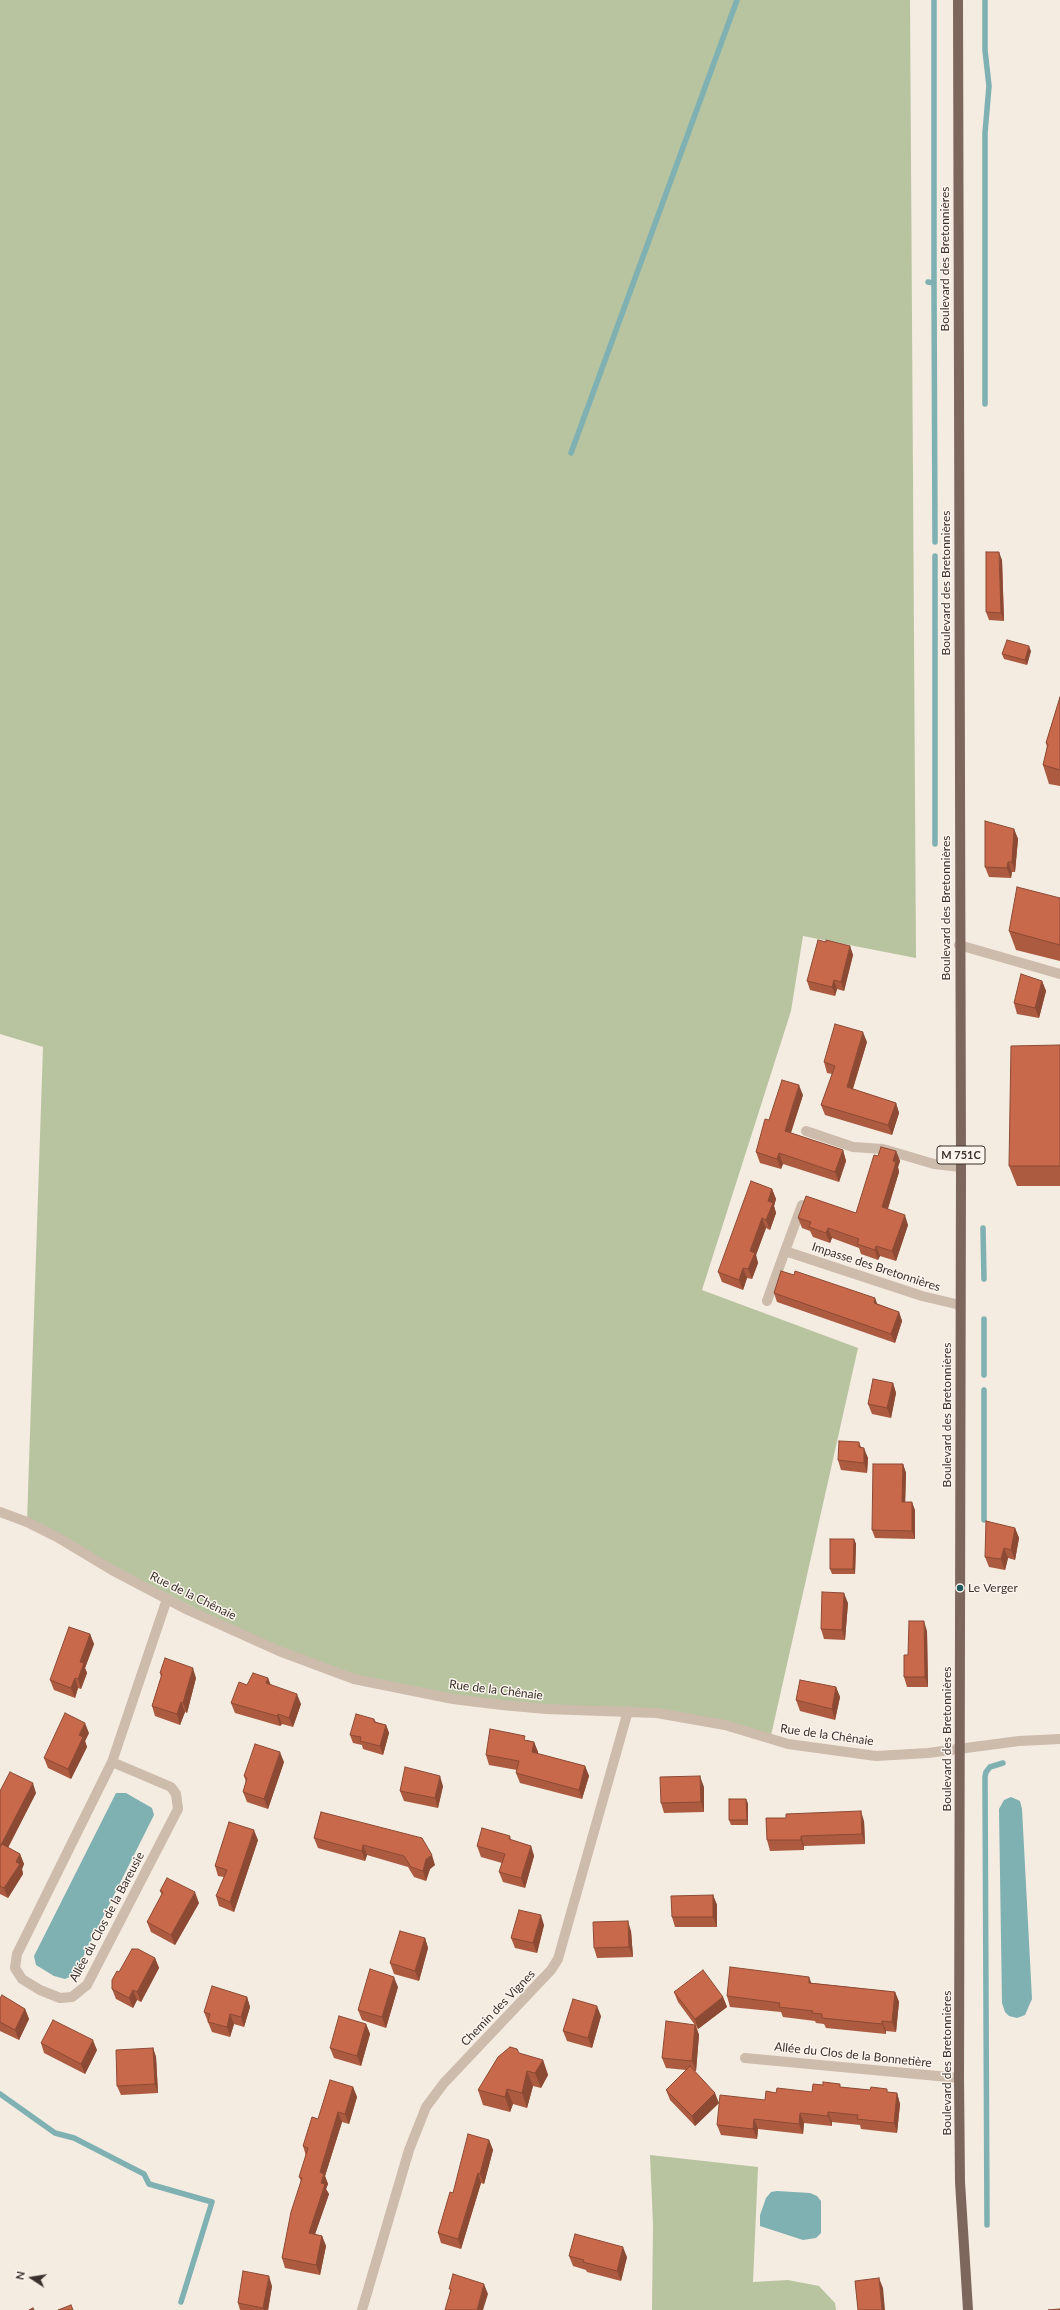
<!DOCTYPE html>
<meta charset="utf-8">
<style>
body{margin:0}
#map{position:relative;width:1060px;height:2310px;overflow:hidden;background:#f4ebe1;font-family:Lato,sans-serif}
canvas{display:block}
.north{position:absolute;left:12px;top:2258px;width:40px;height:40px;-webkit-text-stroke:3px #fbf5ee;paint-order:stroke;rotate:282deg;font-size:11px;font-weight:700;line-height:16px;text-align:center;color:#3b302b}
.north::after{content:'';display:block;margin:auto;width:14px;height:18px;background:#3b302b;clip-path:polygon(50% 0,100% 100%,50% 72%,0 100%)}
</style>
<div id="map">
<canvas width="1060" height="2310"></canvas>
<div class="north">N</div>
</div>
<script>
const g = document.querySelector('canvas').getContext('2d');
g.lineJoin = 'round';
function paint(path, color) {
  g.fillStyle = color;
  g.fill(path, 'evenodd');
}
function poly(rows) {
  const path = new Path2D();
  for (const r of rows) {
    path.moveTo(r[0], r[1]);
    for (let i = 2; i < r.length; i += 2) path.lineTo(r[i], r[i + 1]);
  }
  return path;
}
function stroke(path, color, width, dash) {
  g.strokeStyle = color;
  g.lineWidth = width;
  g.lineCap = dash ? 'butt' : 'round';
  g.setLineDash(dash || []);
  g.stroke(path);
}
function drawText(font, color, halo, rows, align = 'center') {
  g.font = font + ' Lato,sans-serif';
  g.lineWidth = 3;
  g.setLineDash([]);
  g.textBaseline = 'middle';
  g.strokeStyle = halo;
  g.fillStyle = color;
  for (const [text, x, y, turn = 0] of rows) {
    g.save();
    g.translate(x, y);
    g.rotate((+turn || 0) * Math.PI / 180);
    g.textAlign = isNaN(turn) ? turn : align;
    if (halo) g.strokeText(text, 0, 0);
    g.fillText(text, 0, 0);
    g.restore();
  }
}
paint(poly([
 [0,0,910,0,916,958,803,936,791,1011,702,1290,858,1348,770,1740,657,1713,546,1709,354,1679,279,1651,27,1522,43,1047,0,1034],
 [650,2155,758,2167,753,2282,788,2280,819,2286,835,2303,836,2310,652,2310,653,2225]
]), '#b8c4a0');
paint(poly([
 [116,1793,126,1793,152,1808,154,1815,74,1975,65,1979,54,1976,36,1965,34,1956],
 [1011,1797,1020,1801,1022,1809,1032,1999,1025,2015,1017,2018,1009,2016,1005,2012,1002,2003,999,1809,1004,1800],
 [777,2191,810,2193,817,2196,821,2201,821,2233,816,2238,803,2240,760,2226,760,2215,766,2198,771,2192]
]), '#7fb0b2');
stroke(poly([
 [985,0,985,50,989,86,985,133,985,404],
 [928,282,934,283,935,542],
 [934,283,934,0],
 [571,453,737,0],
 [935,844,935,556],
 [983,1228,984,1279],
 [984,1375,984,1319],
 [984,1520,984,1390],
 [0,2094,55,2133,74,2138,144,2174,149,2184,212,2202,181,2302],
 [987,2225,985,1777,986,1772,990,1767,1003,1763]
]), '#7fb0b2', 5.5);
stroke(poly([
 [959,945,1060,974]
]), '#cdbbac', 10);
stroke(poly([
 [806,1131,853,1147,883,1149,934,1164,961,1167],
 [785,1251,802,1205],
 [767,1301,785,1251,922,1296,960,1305],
 [0,1512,27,1522,57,1537,112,1570,188,1610,279,1651,354,1679,453,1699,502,1705,546,1709,657,1713,725,1725,788,1744,876,1756,928,1753,1019,1741,1060,1739],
 [112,1762,171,1787,176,1794,178,1809,87,1985,72,1997,60,1998,40,1990,22,1979,15,1968,17,1954,112,1762,167,1599],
 [745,2058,959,2078],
 [362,2310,409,2150,426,2107,444,2083,551,1970,558,1959,628,1711]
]), '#cdbbac', 10);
stroke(poly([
 [958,0,961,1167,959,2078,960,2182,968,2310]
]), '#7d675c', 10);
paint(poly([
 [1002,560,1004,621,989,620,986,612],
 [1031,651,1027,665,1004,659,1002,654],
 [1060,697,1060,786,1049,784,1043,765,1047,747,1046,743],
 [1014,829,1018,839,1015,872,1012,872,1011,878,989,877,985,867],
 [1060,898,1060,961,1016,950,1009,931],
 [826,942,850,946,853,955,844,991,837,989,835,996,810,990,807,981],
 [1042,981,1046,991,1039,1018,1017,1014,1014,1003],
 [867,1042,853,1089,896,1103,899,1113,892,1135,825,1115,821,1105,832,1074,827,1073,824,1062],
 [1060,1045,1060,1186,1017,1186,1009,1166],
 [803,1095,791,1133,843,1150,846,1161,839,1182,783,1164,781,1169,760,1163,756,1152,769,1120],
 [896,1151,900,1161,898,1167,899,1172,888,1209,908,1225,896,1261,880,1256,878,1260,861,1254,859,1248,832,1238,830,1243,813,1237,810,1231,802,1228,798,1218,856,1213],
 [772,1189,776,1199,774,1206,776,1213,770,1230,766,1228,756,1255,758,1263,752,1279,747,1278,743,1290,722,1282,718,1272],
 [774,1293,878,1304,899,1312,902,1321,895,1343,777,1302],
 [893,1383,896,1393,891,1418,872,1414,868,1404],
 [859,1442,861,1447,868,1458,867,1473,841,1470,838,1460],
 [903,1464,906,1473,905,1502,915,1510,915,1539,875,1538,872,1530],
 [1015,1528,1019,1538,1015,1560,1008,1558,1005,1570,989,1567,985,1557],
 [854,1539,856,1544,855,1574,832,1574,830,1569],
 [848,1603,845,1640,824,1639,821,1629],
 [927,1631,928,1687,907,1687,904,1677,908,1655],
 [90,1634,94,1644,85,1668,87,1673,81,1689,78,1688,75,1698,54,1690,50,1680],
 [160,1673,196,1678,187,1713,185,1712,180,1725,155,1716,152,1706,161,1677],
 [268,1678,270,1684,301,1704,293,1727,282,1724,280,1726,235,1713,231,1703,247,1685],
 [836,1687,840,1697,835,1720,800,1711,796,1700],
 [374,1719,376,1722,386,1725,389,1733,383,1755,363,1749,362,1745,353,1743,350,1735],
 [89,1733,85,1741,87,1747,71,1779,48,1768,44,1758],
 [527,1740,534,1742,538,1752,538,1754,585,1766,589,1776,582,1799,520,1783,516,1773,517,1770,489,1765,486,1755],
 [284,1762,268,1809,247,1802,243,1792,246,1782,244,1776],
 [443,1786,438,1808,404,1801,400,1791],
 [704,1787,704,1812,664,1813,661,1803],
 [0,1791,36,1793,8,1848,20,1854,24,1864,22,1869,23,1874,8,1898,0,1894],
 [746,1799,748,1804,748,1825,731,1825,729,1820],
 [321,1812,435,1865,430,1869,426,1881,414,1877,408,1867,367,1855,365,1861,318,1848,314,1838],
 [864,1821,865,1844,804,1846,804,1850,770,1851,767,1840],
 [510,1836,511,1840,531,1846,534,1856,525,1888,503,1882,499,1872,502,1863,481,1857,477,1846],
 [258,1840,234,1912,219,1906,216,1896,224,1877,218,1876,215,1866],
 [160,1891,199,1903,175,1945,151,1932,147,1922,162,1895],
 [713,1895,717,1905,717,1927,675,1927,672,1917],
 [544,1925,537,1953,515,1948,511,1938],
 [631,1931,633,1957,597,1958,594,1948],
 [425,1938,428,1948,419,1981,394,1974,390,1963],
 [155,1958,159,1968,141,2002,137,2000,133,2008,116,1999,112,1989,119,1972],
 [812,1983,895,1992,899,2002,896,2032,886,2031,886,2034,826,2028,824,2024,816,2023,815,2021,783,2017,781,2012,730,2007,727,1996],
 [398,1987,386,2028,362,2020,358,2010],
 [674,1992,723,1997,727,2007,698,2029,696,2025,699,2035,696,2071,694,2071,719,2103,695,2126,670,2100,666,2090,686,2070,666,2068,662,2058,695,2025,678,2002],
 [247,1997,250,2007,244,2027,234,2024,230,2037,212,2032,204,2012],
 [0,1998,25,2009,29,2019,19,2040,0,2031],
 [601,2016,592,2048,567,2041,563,2031],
 [366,2024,370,2034,361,2066,334,2058,330,2048],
 [41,2043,97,2050,85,2074,44,2053],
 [153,2048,156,2057,158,2093,121,2095,117,2086],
 [543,2060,548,2075,541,2088,533,2086,527,2108,513,2104,510,2112,483,2105,478,2090],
 [353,2087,357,2097,349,2124,342,2122,325,2176,328,2184,326,2189,329,2194,315,2234,322,2236,326,2246,320,2275,285,2268,282,2258,301,2181,299,2177,306,2156,303,2146,318,2119],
 [841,2087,897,2093,900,2104,897,2133,861,2129,860,2125,832,2122,832,2126,804,2123,803,2134,758,2129,757,2139,721,2135,717,2125,765,2100,776,2093,812,2092],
 [489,2140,493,2150,484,2184,481,2183,461,2249,441,2243,438,2233,453,2193],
 [569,2256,627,2257,621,2281,587,2272,586,2270,573,2266],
 [272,2286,268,2310,240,2310,238,2303]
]), '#ac5a40');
paint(poly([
 [999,552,1002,560,1004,621,1001,613],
 [1029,646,1031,651,1027,665,1025,660],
 [1014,829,1018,839,1015,872,1012,862],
 [1008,862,1012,872,1011,878,1007,868],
 [850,946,853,955,844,991,841,982],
 [834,980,837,989,835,996,832,987],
 [1042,981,1046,991,1039,1018,1035,1008],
 [863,1032,867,1042,850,1097,847,1087],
 [799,1085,803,1095,788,1141,785,1131],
 [896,1103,899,1113,892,1135,888,1125],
 [843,1150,846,1161,839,1182,835,1172],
 [896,1151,900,1161,898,1167,899,1172,885,1217,882,1207,893,1161],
 [779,1153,783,1164,781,1169,777,1159],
 [772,1189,776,1199,774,1206,776,1213,770,1230,766,1220,768,1201],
 [905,1215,908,1225,896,1261,892,1251],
 [762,1218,766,1228,756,1255,758,1263,752,1279,748,1269,750,1251],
 [828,1228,832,1238,830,1243,826,1233],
 [876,1246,880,1256,878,1260,875,1250],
 [743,1268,747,1278,743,1290,739,1280],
 [875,1298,879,1308,874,1303],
 [899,1312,902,1321,895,1343,891,1334],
 [893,1383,896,1393,891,1418,887,1408],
 [864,1448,868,1458,867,1473,864,1463],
 [903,1464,906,1473,905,1510,902,1502],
 [912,1502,915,1510,915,1539,912,1531],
 [1015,1528,1019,1538,1015,1560,1011,1550],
 [854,1539,856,1544,855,1574,853,1569],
 [1004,1548,1008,1558,1005,1570,1001,1559],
 [844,1593,848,1603,845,1640,842,1630],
 [924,1621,927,1631,928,1687,925,1677],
 [90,1634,94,1644,85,1668,87,1673,81,1689,78,1679,80,1662],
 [193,1668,196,1678,187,1713,183,1703],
 [75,1678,78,1688,75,1698,71,1688],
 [268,1678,272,1688,266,1683],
 [836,1687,840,1697,835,1720,832,1709],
 [297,1694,301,1704,293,1727,289,1718],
 [181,1702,185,1712,180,1725,177,1714],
 [278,1714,282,1724,280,1726,277,1716],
 [85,1723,89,1733,85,1741,87,1747,71,1779,68,1769,79,1735],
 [386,1725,389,1733,383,1755,380,1746],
 [534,1742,538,1752,536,1762,532,1752],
 [280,1752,284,1762,268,1809,264,1799],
 [585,1766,589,1776,582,1799,579,1790],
 [440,1776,443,1786,438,1808,435,1798],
 [700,1776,704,1787,704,1812,701,1802],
 [33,1783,36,1793,4,1855,1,1845],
 [746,1799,748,1804,748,1825,747,1820],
 [861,1811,864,1821,865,1844,862,1834],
 [254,1830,258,1840,234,1912,230,1902],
 [801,1836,804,1846,804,1850,801,1840],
 [363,1845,367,1855,365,1861,362,1851],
 [531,1846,534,1856,525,1888,521,1878],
 [20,1854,24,1864,22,1869,23,1874,8,1898,4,1888],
 [432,1855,435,1865,430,1869,426,1881,423,1871,426,1859],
 [195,1892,199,1903,175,1945,171,1935],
 [713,1895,717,1905,717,1927,713,1917],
 [541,1915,544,1925,537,1953,533,1943],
 [628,1921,631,1931,633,1957,629,1947],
 [425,1938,428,1948,419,1981,415,1971],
 [155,1958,159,1968,141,2002,137,1992],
 [394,1977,398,1987,386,2028,382,2017],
 [809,1977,813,1987,809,1983],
 [133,1990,137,2000,133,2008,129,1998],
 [895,1992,899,2002,896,2032,892,2022],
 [247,1997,250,2007,244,2027,241,2017],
 [723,1997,727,2007,698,2029,695,2019],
 [597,2006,601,2016,592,2048,588,2038],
 [25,2009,29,2019,19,2040,15,2030],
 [230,2014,234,2024,230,2037,227,2027],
 [882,2021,886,2031,886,2034,882,2024],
 [366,2024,370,2034,361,2066,357,2056],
 [695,2025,699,2035,696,2071,692,2061],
 [93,2040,97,2050,85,2074,81,2064],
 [153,2048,156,2057,158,2093,155,2084],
 [543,2060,548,2075,541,2088,535,2073],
 [527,2071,533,2086,527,2108,522,2093],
 [353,2087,357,2097,349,2124,345,2114],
 [507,2089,513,2104,510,2112,505,2097],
 [715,2093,719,2103,695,2126,692,2116],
 [897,2093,900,2104,897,2133,894,2123],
 [338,2112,342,2122,325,2176,328,2184,326,2189,329,2194,312,2243,309,2233,321,2183,320,2172],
 [828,2112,832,2122,832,2126,828,2116],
 [800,2113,804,2123,803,2134,799,2124],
 [754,2119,758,2129,757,2139,753,2129],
 [489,2140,493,2150,484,2184,480,2174],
 [478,2173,481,2183,461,2249,458,2239],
 [322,2236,326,2246,320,2275,316,2265],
 [623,2247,627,2257,621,2281,617,2271],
 [269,2276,272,2286,268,2310,264,2310,263,2308],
 [879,2278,883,2288,885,2310,882,2310],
 [484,2284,488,2294,483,2310,477,2310]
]), '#8c4a34');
const building = poly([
 [986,552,999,552,1001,613,986,612,986,552],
 [1007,640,1029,646,1025,660,1002,654,1007,640],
 [1060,697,1060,770,1043,765,1048,744,1046,743,1060,697],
 [985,821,1014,829,1012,862,1008,862,1007,868,985,867,985,821],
 [1017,887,1060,898,1060,945,1009,931,1017,887],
 [818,940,826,942,826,940,850,946,841,982,834,980,832,987,807,981,818,940],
 [1021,974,1042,981,1035,1008,1014,1003,1021,974],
 [835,1024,863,1032,847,1087,896,1103,888,1125,821,1105,835,1066,824,1062,835,1024],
 [1060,1045,1060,1166,1009,1166,1011,1046,1060,1045],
 [782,1080,799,1085,785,1131,843,1150,835,1172,779,1153,777,1159,756,1152,765,1119,769,1120,782,1080],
 [881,1147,896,1151,893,1161,896,1162,882,1207,905,1215,892,1251,876,1246,875,1250,857,1244,859,1239,828,1228,826,1233,809,1227,811,1222,798,1218,806,1196,856,1213,874,1155,878,1156,881,1147],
 [751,1181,772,1189,768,1201,773,1203,766,1220,762,1218,750,1251,755,1253,748,1269,743,1268,739,1280,718,1272,751,1181],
 [781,1271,794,1275,795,1271,875,1298,874,1303,899,1312,891,1334,774,1293,781,1271],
 [873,1379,893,1383,887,1408,868,1404,873,1379],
 [839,1441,859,1442,859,1447,864,1448,864,1463,838,1460,839,1441],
 [873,1464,903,1464,902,1502,912,1502,912,1531,872,1530,873,1464],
 [986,1521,1015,1528,1011,1550,1004,1548,1001,1559,985,1557,986,1521],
 [830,1539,854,1539,853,1569,830,1569,830,1539],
 [822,1592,844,1593,842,1630,821,1629,822,1592],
 [909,1621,924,1621,925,1677,904,1677,904,1655,908,1655,909,1621],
 [69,1627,90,1634,80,1662,84,1663,78,1679,75,1678,71,1688,50,1680,69,1627],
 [165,1658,193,1668,183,1703,181,1702,177,1714,152,1706,162,1674,160,1673,165,1658],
 [253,1673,268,1678,266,1683,297,1694,289,1718,278,1714,277,1716,231,1703,239,1682,247,1685,253,1673],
 [800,1680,836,1687,832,1709,796,1700,800,1680],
 [65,1713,85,1723,79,1735,83,1737,68,1769,44,1758,65,1713],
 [356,1714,374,1719,374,1722,386,1725,380,1746,360,1741,361,1737,350,1735,356,1714],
 [490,1729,525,1736,524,1740,534,1742,532,1752,585,1766,579,1790,516,1773,519,1761,486,1755,490,1729],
 [255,1744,280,1752,264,1799,243,1792,247,1778,244,1776,255,1744],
 [405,1767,440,1776,435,1798,400,1791,405,1767],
 [10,1772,33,1783,1,1845,0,1845,0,1791,10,1772],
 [700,1776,701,1802,661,1803,660,1777,700,1776],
 [729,1799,746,1799,747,1820,729,1820,729,1799],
 [861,1811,862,1834,801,1836,801,1840,767,1840,766,1818,786,1818,786,1814,861,1811],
 [321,1812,422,1838,432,1855,426,1859,423,1871,411,1867,404,1856,363,1845,362,1851,314,1838,321,1812],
 [229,1822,254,1830,230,1902,216,1896,227,1870,215,1866,229,1822],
 [482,1828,510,1836,509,1839,531,1846,521,1878,499,1872,505,1854,477,1846,482,1828],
 [2,1844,20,1854,16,1862,20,1864,4,1888,0,1886,0,1848,2,1844],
 [167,1878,195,1892,171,1935,147,1922,163,1892,160,1891,167,1878],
 [713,1895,713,1917,672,1917,671,1896,713,1895],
 [519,1910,541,1915,533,1943,511,1938,519,1910],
 [628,1921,629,1947,594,1948,593,1922,628,1921],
 [400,1931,425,1938,415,1971,390,1963,400,1931],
 [132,1949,138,1949,155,1958,137,1992,133,1990,129,1998,112,1989,112,1980,117,1971,119,1972,132,1949],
 [730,1967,809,1977,809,1983,895,1992,892,2022,882,2021,882,2024,822,2018,822,2014,812,2013,813,2011,779,2007,780,2003,727,1996,730,1967],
 [370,1969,394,1977,382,2017,358,2010,370,1969],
 [703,1970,723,1997,695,2019,674,1992,703,1970],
 [212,1986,247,1997,241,2017,230,2014,227,2027,208,2022,210,2014,204,2012,212,1986],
 [2,1995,25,2009,15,2030,0,2022,0,1998,2,1995],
 [573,1999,597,2006,588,2038,563,2031,573,1999],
 [339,2016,366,2024,357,2056,330,2048,339,2016],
 [53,2020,93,2040,81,2064,41,2043,53,2020],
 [666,2021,695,2025,692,2061,662,2058,666,2021],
 [510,2047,517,2049,519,2053,543,2060,535,2073,527,2071,522,2093,507,2089,505,2097,478,2090,498,2057,510,2047],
 [153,2048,155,2084,117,2086,116,2050,153,2048],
 [690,2066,715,2093,692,2116,666,2090,690,2066],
 [330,2080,353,2087,345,2114,338,2112,320,2172,324,2174,321,2183,325,2184,309,2233,322,2236,316,2265,282,2258,291,2212,302,2178,299,2177,308,2148,303,2146,312,2117,318,2119,330,2080],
 [823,2082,840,2084,840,2087,870,2090,871,2087,887,2089,887,2092,897,2093,894,2123,857,2119,858,2115,828,2112,828,2116,800,2113,799,2124,754,2119,753,2129,717,2125,720,2095,765,2100,766,2091,776,2093,777,2088,812,2092,813,2084,823,2085,823,2082],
 [468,2134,489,2140,480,2174,478,2173,458,2239,438,2233,450,2192,453,2193,468,2134],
 [575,2234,623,2247,617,2271,583,2262,584,2260,569,2256,575,2234],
 [243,2271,269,2276,263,2308,238,2303,243,2271],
 [453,2274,484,2284,477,2310,445,2310,451,2289,449,2289,453,2274],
 [879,2278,882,2310,858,2310,855,2281,879,2278],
 [71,2305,73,2310,58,2310,71,2305],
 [33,2308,34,2310,29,2310,33,2308],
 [1060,2309,1060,2310,1048,2310,1060,2309]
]);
paint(building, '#c8694b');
stroke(building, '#8c4a34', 1);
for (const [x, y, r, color] of [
 [960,1588,4,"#1f5a5e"]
]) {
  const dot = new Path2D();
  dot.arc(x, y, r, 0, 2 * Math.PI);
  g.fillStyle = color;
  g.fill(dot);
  stroke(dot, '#fbf5ee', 1.5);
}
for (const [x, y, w] of [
 [961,1155,48]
]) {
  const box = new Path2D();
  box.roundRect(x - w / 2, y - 9, w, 18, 3);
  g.fillStyle = '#fbf5ee';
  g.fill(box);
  stroke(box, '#3b302b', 1);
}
drawText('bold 11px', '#3b302b', null, [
 ["M 751C",961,1155]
]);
drawText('12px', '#3b302b', '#fbf5ee', [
 ["Boulevard des Bretonnières",945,259,-90],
 ["Boulevard des Bretonnières",946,583,-90],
 ["Boulevard des Bretonnières",946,908,-90],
 ["Impasse des Bretonnières",876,1267,18],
 ["Boulevard des Bretonnières",947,1415,-90],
 ["Rue de la Chênaie",193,1596,26],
 ["Rue de la Chênaie",496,1690,7],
 ["Rue de la Chênaie",827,1735,8],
 ["Boulevard des Bretonnières",947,1739,-90],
 ["Allée du Clos de la Bareusie",107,1917,-62],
 ["Chemin des Vignes",498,2008,-46],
 ["Allée du Clos de la Bonnetière",853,2055,6],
 ["Boulevard des Bretonnières",947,2063,-90]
]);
drawText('12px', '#3b302b', '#fbf5ee', [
 ["Le Verger",968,1588]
], 'left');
</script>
